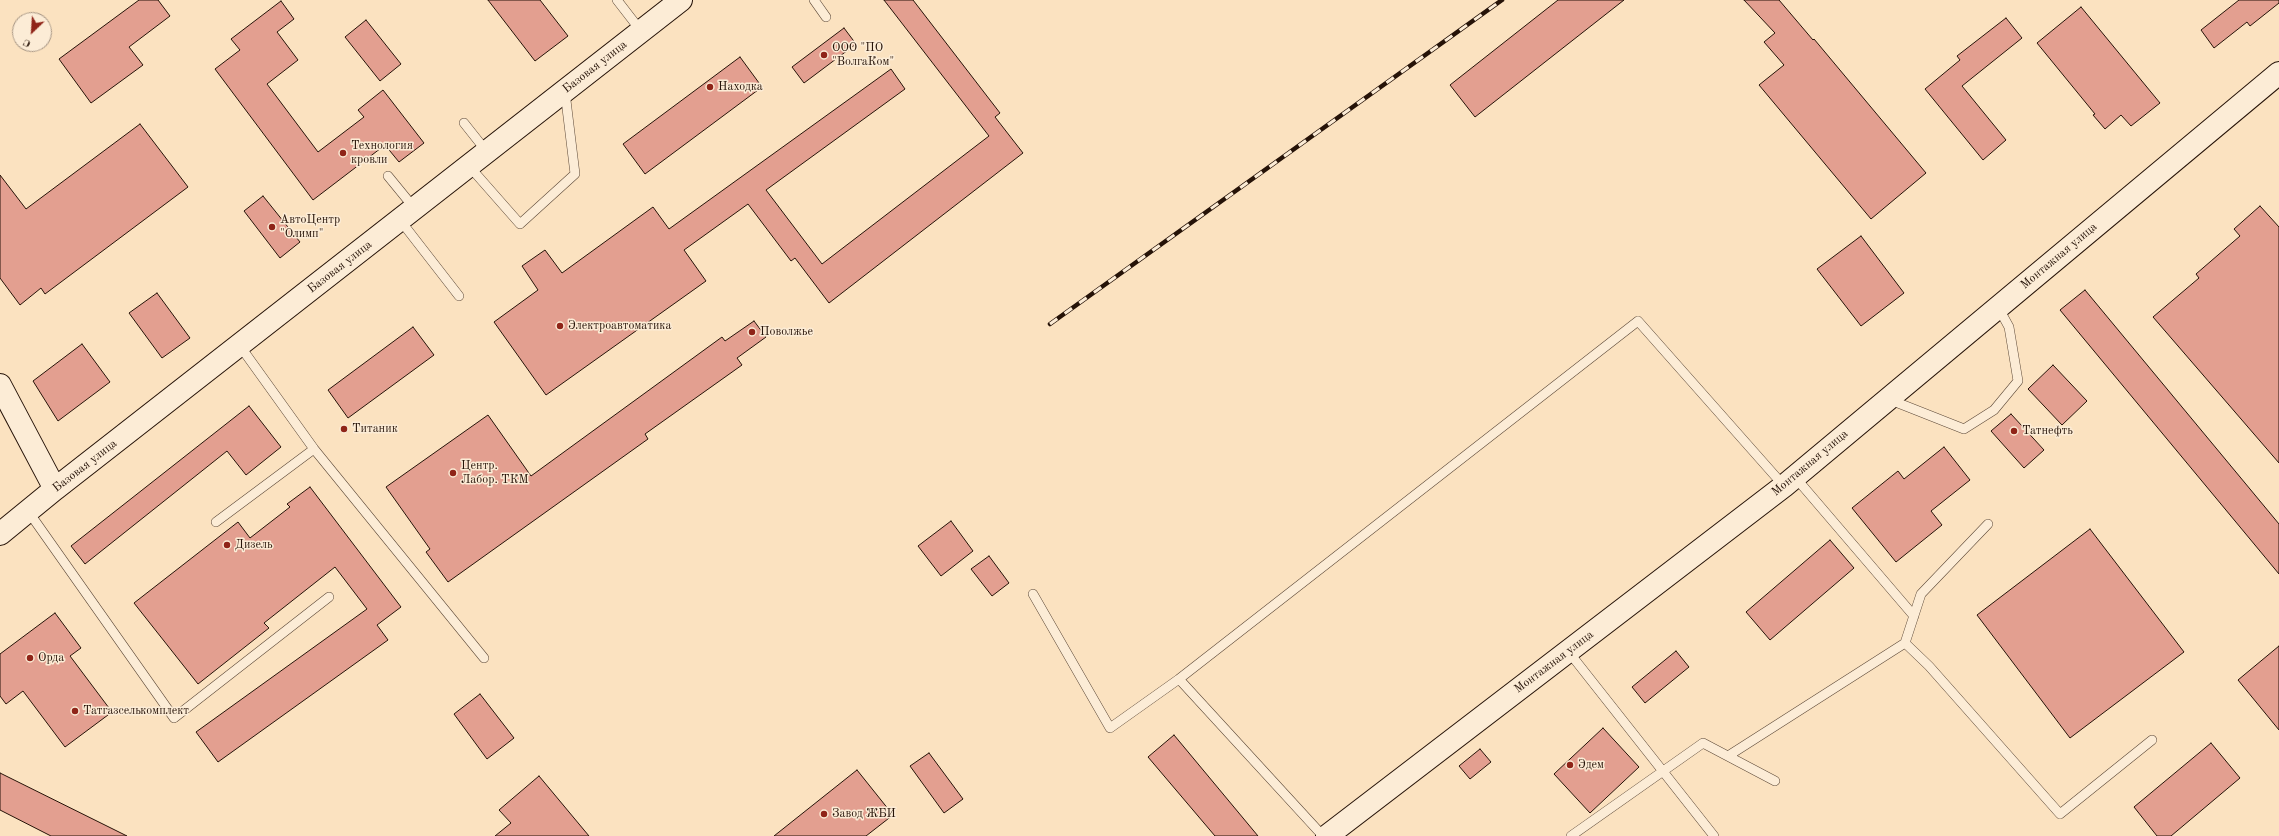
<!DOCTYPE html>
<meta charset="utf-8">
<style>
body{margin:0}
#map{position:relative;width:2279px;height:836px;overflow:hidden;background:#fbe2c0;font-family:"Old Standard TT",serif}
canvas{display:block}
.north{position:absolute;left:12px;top:12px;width:40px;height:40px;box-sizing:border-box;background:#fcecd6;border:1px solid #a69584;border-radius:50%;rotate:205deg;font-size:11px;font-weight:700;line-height:16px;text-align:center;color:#261308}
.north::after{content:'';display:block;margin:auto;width:14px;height:18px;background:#8f2418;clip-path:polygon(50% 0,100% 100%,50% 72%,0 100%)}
</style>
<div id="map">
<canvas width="2279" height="836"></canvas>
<div class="north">С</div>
</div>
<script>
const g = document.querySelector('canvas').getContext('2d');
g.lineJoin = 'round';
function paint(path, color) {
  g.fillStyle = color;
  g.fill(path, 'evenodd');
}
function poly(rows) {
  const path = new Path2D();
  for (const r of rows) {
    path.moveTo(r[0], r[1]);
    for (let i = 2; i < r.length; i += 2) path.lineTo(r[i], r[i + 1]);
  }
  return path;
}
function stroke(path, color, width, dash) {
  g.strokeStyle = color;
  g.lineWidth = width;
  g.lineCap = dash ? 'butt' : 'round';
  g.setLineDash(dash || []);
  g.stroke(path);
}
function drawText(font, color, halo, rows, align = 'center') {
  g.font = font + ' "Old Standard TT",serif';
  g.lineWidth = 3;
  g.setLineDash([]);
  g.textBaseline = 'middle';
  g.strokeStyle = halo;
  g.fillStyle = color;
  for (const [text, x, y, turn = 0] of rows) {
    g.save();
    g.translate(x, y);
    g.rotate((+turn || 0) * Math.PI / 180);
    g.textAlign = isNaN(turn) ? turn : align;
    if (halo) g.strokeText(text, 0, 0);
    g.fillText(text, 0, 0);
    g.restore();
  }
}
const building = poly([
 [139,0,158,0,170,16,129,47,143,65,91,103,59,59,139,0],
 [488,0,540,0,568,36,535,61,488,0],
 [884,0,913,0,1000,113,995,117,1023,153,829,303,795,258,791,261,748,204,684,250,706,281,546,395,494,322,538,290,522,266,545,250,562,273,653,207,669,229,891,69,905,89,766,190,822,264,989,136,884,0],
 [1558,0,1624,0,1475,117,1450,85,1558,0],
 [1744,0,1779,0,1813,40,1814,39,1926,173,1871,219,1759,85,1784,65,1764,42,1775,33,1744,0],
 [2239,0,2279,0,2279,3,2250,26,2247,22,2214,48,2201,30,2239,0],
 [281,1,294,19,277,32,298,60,267,84,318,152,364,117,358,110,383,90,424,143,399,162,385,145,313,200,215,69,240,50,231,39,281,1],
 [2081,7,2160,103,2131,126,2121,115,2105,129,2093,115,2095,114,2037,43,2081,7],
 [2006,18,2022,38,1962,86,2006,140,1983,160,1925,89,1960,60,1957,56,2006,18],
 [366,20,401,64,380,81,345,37,366,20],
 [844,28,856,44,804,83,792,67,844,28],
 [740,57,762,87,645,174,623,144,740,57],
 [140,124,188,187,45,294,41,288,20,305,0,278,0,175,26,209,140,124],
 [263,196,300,242,280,258,244,211,263,196],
 [2260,206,2279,227,2279,463,2153,317,2199,278,2196,274,2240,236,2234,229,2260,206],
 [1861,236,1904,293,1861,326,1817,269,1861,236],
 [2085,290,2279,524,2279,574,2060,310,2085,290],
 [157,293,190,338,162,358,129,313,157,293],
 [754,321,766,337,737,358,742,365,645,434,648,439,448,582,426,552,430,549,386,487,488,415,531,476,722,337,725,341,754,321],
 [413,327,434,355,348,418,328,390,413,327],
 [82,344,110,382,58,421,33,381,82,344],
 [2053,365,2087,401,2062,425,2028,389,2053,365],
 [249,406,281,447,246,475,227,451,85,564,71,546,249,406],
 [2011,414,2044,450,2024,468,1991,431,2011,414],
 [1944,447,1970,480,1931,511,1942,525,1896,562,1852,508,1898,471,1904,479,1944,447],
 [310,487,401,607,377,625,388,640,218,762,196,732,367,609,335,567,264,623,269,628,198,684,134,603,238,522,250,538,290,507,287,504,310,487],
 [951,521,973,551,941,576,918,546,951,521],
 [2090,529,2184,652,2070,738,1977,615,2090,529],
 [1830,540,1854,568,1770,640,1746,612,1830,540],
 [989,556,1009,583,992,596,971,569,989,556],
 [55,613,81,648,70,656,112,712,65,747,23,691,6,704,0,696,0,654,55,613],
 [2279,646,2279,730,2238,680,2279,646],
 [1676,651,1689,667,1645,703,1632,687,1676,651],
 [480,694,514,738,487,759,454,714,480,694],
 [1603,728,1639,767,1590,813,1554,774,1603,728],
 [1174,735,1258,836,1215,836,1148,757,1174,735],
 [2211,743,2240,778,2171,836,2157,836,2134,807,2211,743],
 [1480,749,1491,762,1470,779,1459,766,1480,749],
 [929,753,963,799,944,813,910,766,929,753],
 [857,770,893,815,866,836,774,836,857,770],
 [0,773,127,836,51,836,0,810,0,773],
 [539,776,589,836,495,836,511,823,499,810,539,776]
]);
paint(building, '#e39f90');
stroke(building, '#261308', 1);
const lane = poly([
 [617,0,641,31],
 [814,0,826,17],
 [464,123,487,152],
 [469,166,520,224,575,174,565,92],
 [388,176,415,209],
 [400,220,459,296],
 [240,346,314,449,484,658],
 [1888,399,1964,429,1994,410,2018,381,2009,327,1998,307],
 [1795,477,1914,616],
 [28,511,174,718,329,597],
 [216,522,314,449],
 [1033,594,1110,728,1179,679],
 [1905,643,1929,666,2060,814,2152,740],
 [1568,651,1714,836],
 [1728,756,1905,643,1921,594,1988,524],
 [1323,836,1179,679,1638,321,1784,486],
 [1571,836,1703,743,1775,781]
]);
const secondary = poly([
 [0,385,55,489],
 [0,534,55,489,681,0],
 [1327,836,1784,486,2279,73]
]);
stroke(lane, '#5b4736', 10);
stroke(secondary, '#261308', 24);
stroke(lane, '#fcecd6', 9);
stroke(secondary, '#fcecd6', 22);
const rail = poly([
 [1050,324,1502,0]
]);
stroke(rail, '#261308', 4.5);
stroke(rail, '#fcecd6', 3, [9]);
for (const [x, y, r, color] of [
 [824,55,4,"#8f2418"],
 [710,87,4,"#8f2418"],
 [343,153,4,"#8f2418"],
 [272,227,4,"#8f2418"],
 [560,326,4,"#8f2418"],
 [752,332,4,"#8f2418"],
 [344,429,4,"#8f2418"],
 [2014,431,4,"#8f2418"],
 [453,473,4,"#8f2418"],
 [227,545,4,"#8f2418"],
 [30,658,4,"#8f2418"],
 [75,711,4,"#8f2418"],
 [1570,765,4,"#8f2418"],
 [824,814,4,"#8f2418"]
]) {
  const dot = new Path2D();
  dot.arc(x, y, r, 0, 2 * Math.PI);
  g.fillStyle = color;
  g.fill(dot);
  stroke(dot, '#fcecd6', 1.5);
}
drawText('12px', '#261308', '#fcecd6', [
 ["ООО \"ПО",832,48],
 ["\"ВолгаКом\"",832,62],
 ["Находка",718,87],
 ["Технология",351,146],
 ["кровли",351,160],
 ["АвтоЦентр",280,220],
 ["\"Олимп\"",280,234],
 ["Электроавтоматика",568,326],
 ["Поволжье",760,332],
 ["Титаник",352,429],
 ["Татнефть",2022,431],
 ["Центр.",461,466],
 ["Лабор. ТКМ",461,480],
 ["Дизель",235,545],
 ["Орда",38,658],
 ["Татгазселькомплект",83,711],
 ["Эдем",1578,765],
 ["Завод ЖБИ",832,814]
], 'left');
drawText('12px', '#261308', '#fcecd6', [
 ["Базовая улица",595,67,-38],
 ["Монтажная улица",2059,256,-40],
 ["Базовая улица",340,267,-38],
 ["Монтажная улица",1810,463,-40],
 ["Базовая улица",85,466,-38],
 ["Монтажная улица",1554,662,-37]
]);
</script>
